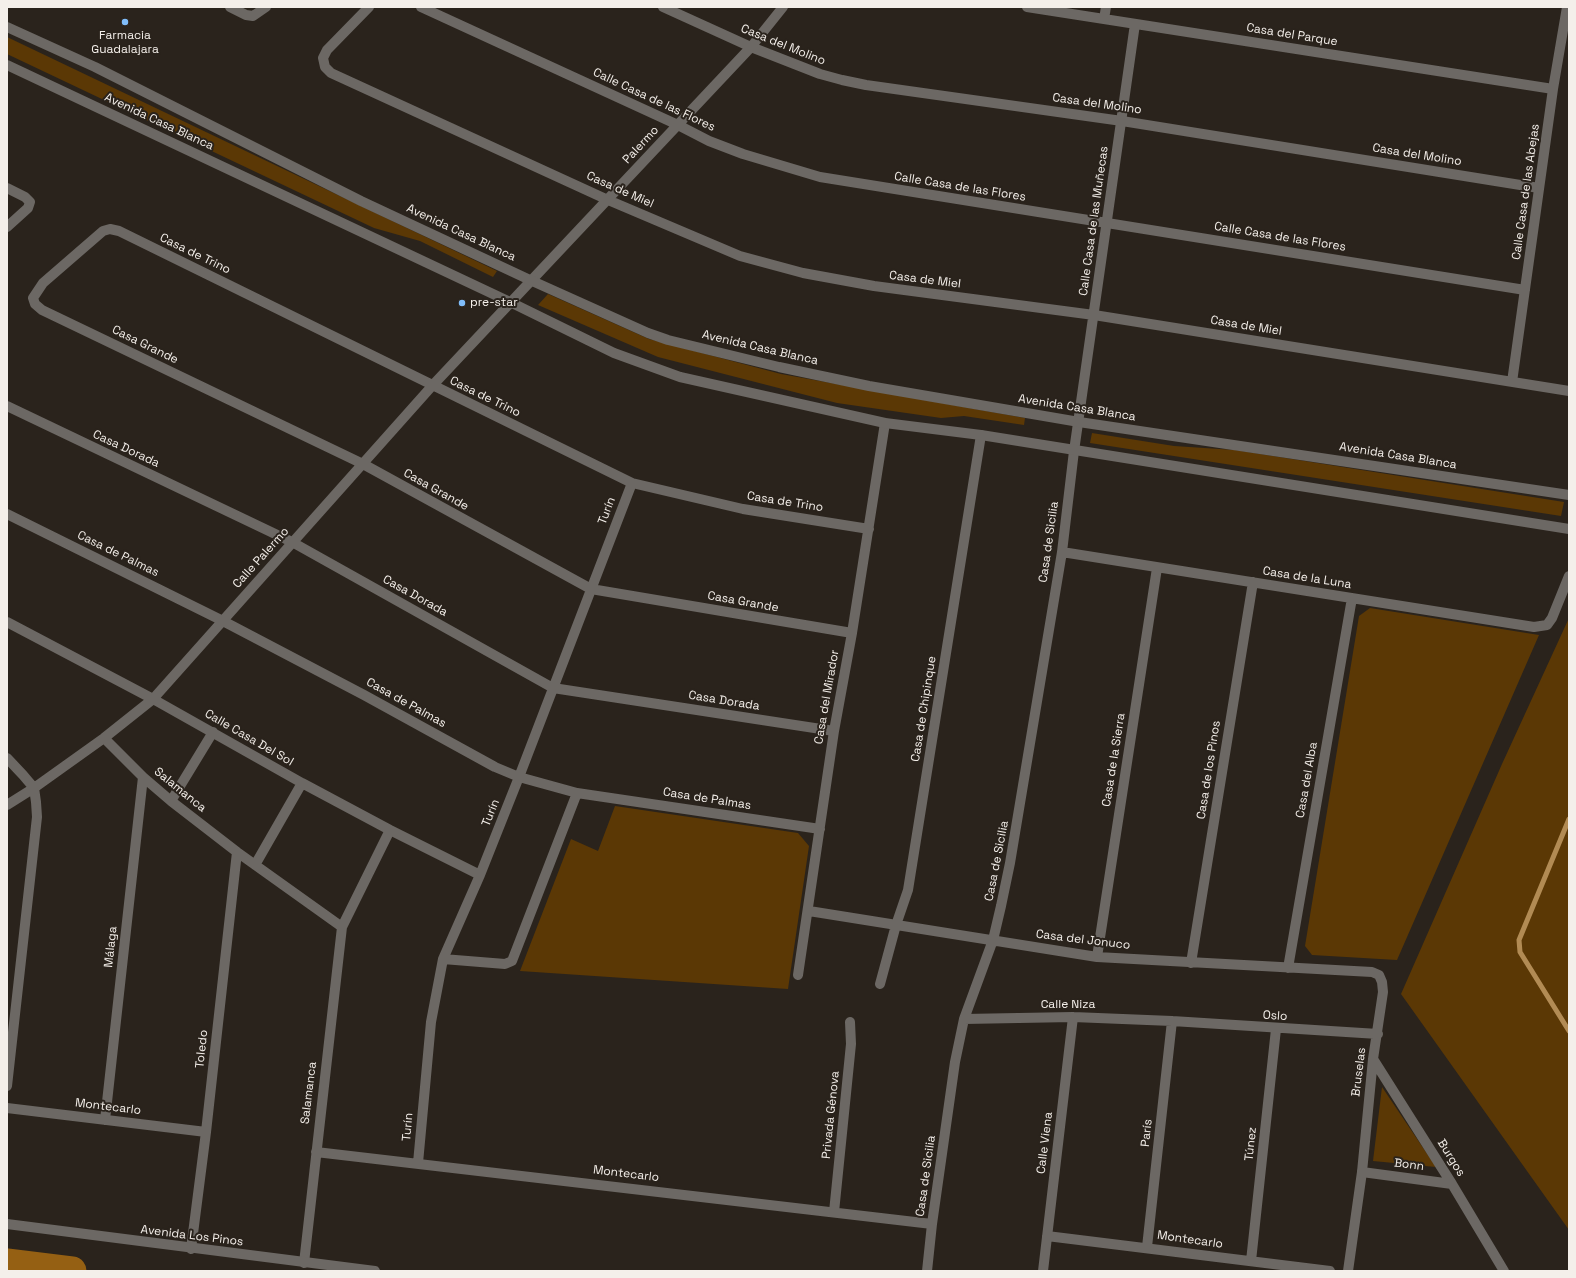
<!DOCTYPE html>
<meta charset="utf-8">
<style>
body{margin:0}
#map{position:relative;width:1576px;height:1278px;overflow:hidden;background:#2a231c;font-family:"Space Grotesk",sans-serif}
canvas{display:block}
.frame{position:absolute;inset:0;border:8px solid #f4efea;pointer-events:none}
</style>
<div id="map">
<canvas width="1576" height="1278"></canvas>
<div class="frame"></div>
</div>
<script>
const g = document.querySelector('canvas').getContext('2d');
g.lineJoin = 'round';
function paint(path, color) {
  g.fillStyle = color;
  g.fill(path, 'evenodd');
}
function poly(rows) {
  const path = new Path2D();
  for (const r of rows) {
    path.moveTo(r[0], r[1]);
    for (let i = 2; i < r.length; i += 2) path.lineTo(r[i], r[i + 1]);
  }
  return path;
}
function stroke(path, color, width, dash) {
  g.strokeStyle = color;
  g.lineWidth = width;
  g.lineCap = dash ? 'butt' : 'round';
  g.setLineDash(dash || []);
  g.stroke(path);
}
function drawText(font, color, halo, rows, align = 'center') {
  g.font = font + ' "Space Grotesk",sans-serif';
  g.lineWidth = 4;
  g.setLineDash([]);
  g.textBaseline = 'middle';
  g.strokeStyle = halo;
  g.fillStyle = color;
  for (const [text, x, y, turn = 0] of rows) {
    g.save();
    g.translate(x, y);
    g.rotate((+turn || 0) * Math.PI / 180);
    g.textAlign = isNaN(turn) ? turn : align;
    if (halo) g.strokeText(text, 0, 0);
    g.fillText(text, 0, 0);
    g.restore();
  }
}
paint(poly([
 [7,37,497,271,493,277,420,241,374,228,7,54],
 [548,294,649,339,781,374,1025,418,1024,425,964,416,941,418,837,403,658,357,538,305],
 [1092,433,1174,446,1235,450,1564,502,1561,516,1090,443],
 [1370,608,1539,635,1397,960,1312,955,1305,946,1359,616],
 [1569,618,1569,1230,1401,994,1502,764],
 [615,806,798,833,809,846,788,989,520,971,571,839,598,851],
 [1382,1087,1436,1167,1373,1161]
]), '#5b3805');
stroke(poly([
 [1569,819,1519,940,1520,952,1569,1031]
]), '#b28b54', 5);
stroke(poly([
 [7,1263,72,1271]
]), '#956013', 29);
stroke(poly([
 [1348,1271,1362,1172]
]), '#6c6864', 10);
stroke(poly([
 [230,7,246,15,253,16,266,7],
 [369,7,327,50,323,58,325,67,331,73,608,200,740,256,803,273,874,286,1094,315,1569,391],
 [421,7,678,125,709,141,743,154,820,177,1525,290],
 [663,7,751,47,820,74,842,80,866,85,1122,121,1539,188],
 [1027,7,1553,89],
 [1104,19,1106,7],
 [7,188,25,197,30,202,28,208,7,227],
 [1512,382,1553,89,1567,7],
 [7,406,292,542,553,688,834,731],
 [7,514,221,620,364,695,495,767,519,777,577,793,820,829],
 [1062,552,1534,627,1547,625,1552,618,1569,576],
 [7,622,153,699,302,783,390,830,480,875],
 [852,633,591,589,363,464,42,310,35,304,33,298,43,283,103,231,110,229,119,231,632,483,743,509,869,529],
 [104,738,143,777,171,801,237,852,342,927],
 [7,758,23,775,34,788,36,802,37,817,7,1086],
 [171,801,213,732],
 [7,805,34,788,104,738,153,699,432,386,751,47,783,7],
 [255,865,302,783],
 [809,911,1097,957,1372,972,1379,975,1382,982,1383,992,1373,1059,1362,1172,1452,1184],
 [1097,957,1157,568],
 [443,959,505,964,512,961,577,793],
 [1191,963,1253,582],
 [1288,968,1352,598],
 [798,975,834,731,852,633,885,423],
 [880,984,896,925,908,890,981,435],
 [964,1019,1073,1017,1172,1021,1378,1034],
 [1373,1059,1452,1184,1504,1271],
 [7,1108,206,1132],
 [105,1120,143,777],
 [316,1152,932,1224],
 [418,1163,431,1022,443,959,480,875,519,777,632,483],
 [834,1212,851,1044,850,1022],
 [1047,1236,1330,1271],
 [1147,1247,1172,1021],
 [191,1249,206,1132,237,852],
 [1251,1261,1276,1029],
 [304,1263,342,927,390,830],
 [927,1271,932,1224,955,1062,964,1019,993,940,1001,906,1010,863,1062,552,1074,451,1135,24],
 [1043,1271,1073,1017]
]), '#6c6864', 10);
stroke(poly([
 [7,27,95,67,361,201,530,280,648,333,668,340,779,367,869,386,1079,422,1569,495],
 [7,65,510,302,614,353,680,377,885,423,981,435,1569,529],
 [7,1224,375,1271]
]), '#6c6864', 10);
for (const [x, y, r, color] of [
 [125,22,4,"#80bdfa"],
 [462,303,4,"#80bdfa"]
]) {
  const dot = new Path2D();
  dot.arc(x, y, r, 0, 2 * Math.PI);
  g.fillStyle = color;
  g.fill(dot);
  stroke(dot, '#2a231c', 1.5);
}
drawText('12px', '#f4efea', '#2a231c', [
 ["Casa del Parque",1292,35,9],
 ["Casa del Molino",783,45,22],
 ["Calle Casa de las Flores",654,100,25],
 ["Casa del Molino",1097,104,8],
 ["Avenida Casa Blanca",159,122,25],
 ["Palermo",641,145,-47],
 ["Casa del Molino",1417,155,9],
 ["Calle Casa de las Flores",960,187,9],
 ["Casa de Miel",620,190,24],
 ["Calle Casa de las Abejas",1526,192,-82],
 ["Calle Casa de las Muñecas",1094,221,-82],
 ["Avenida Casa Blanca",461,233,25],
 ["Calle Casa de las Flores",1280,237,9],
 ["Casa de Trino",195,254,26],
 ["Casa de Miel",925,280,7],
 ["Casa de Miel",1246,326,9],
 ["Casa Grande",145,345,26],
 ["Avenida Casa Blanca",760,348,13],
 ["Casa de Trino",485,397,26],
 ["Avenida Casa Blanca",1077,408,9],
 ["Casa Dorada",126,449,25],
 ["Avenida Casa Blanca",1398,456,9],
 ["Casa Grande",436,490,29],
 ["Casa de Trino",785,502,9],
 ["Turín",607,511,-69],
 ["Casa de Sicilia",1049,542,-82],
 ["Casa de Palmas",118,554,26],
 ["Calle Palermo",261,558,-48],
 ["Casa de la Luna",1307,578,9],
 ["Casa Dorada",415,596,29],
 ["Casa Grande",743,602,10],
 ["Casa del Mirador",827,697,-80],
 ["Casa Dorada",724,701,9],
 ["Casa de Palmas",406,703,29],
 ["Casa de Chipinque",924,709,-81],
 ["Calle Casa Del Sol",249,738,30],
 ["Casa de la Sierra",1114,760,-81],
 ["Casa de los Pinos",1209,770,-81],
 ["Casa del Alba",1307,780,-80],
 ["Salamanca",180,790,39],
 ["Casa de Palmas",707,799,9],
 ["Turín",491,813,-68],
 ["Casa de Sicilia",997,861,-79],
 ["Casa del Jonuco",1083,940,7],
 ["Málaga",111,947,-84],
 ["Calle Niza",1068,1005],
 ["Oslo",1275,1016,4],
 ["Toledo",202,1049,-84],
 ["Bruselas",1359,1072,-83],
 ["Salamanca",309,1093,-83],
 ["Montecarlo",108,1107,7],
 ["Privada Génova",831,1115,-84],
 ["Turín",408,1127,-85],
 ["París",1147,1133,-84],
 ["Calle Viena",1045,1143,-83],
 ["Túnez",1251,1144,-84],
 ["Burgos",1451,1158,58],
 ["Bonn",1409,1165,7],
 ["Montecarlo",626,1174,7],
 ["Casa de Sicilia",926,1176,-82],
 ["Avenida Los Pinos",192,1236,7],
 ["Montecarlo",1190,1240,8]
]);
drawText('12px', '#f4efea', '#2a231c', [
 ["Farmacia",125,36],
 ["Guadalajara",125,50],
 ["pre-star",470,303,"left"]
]);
</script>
